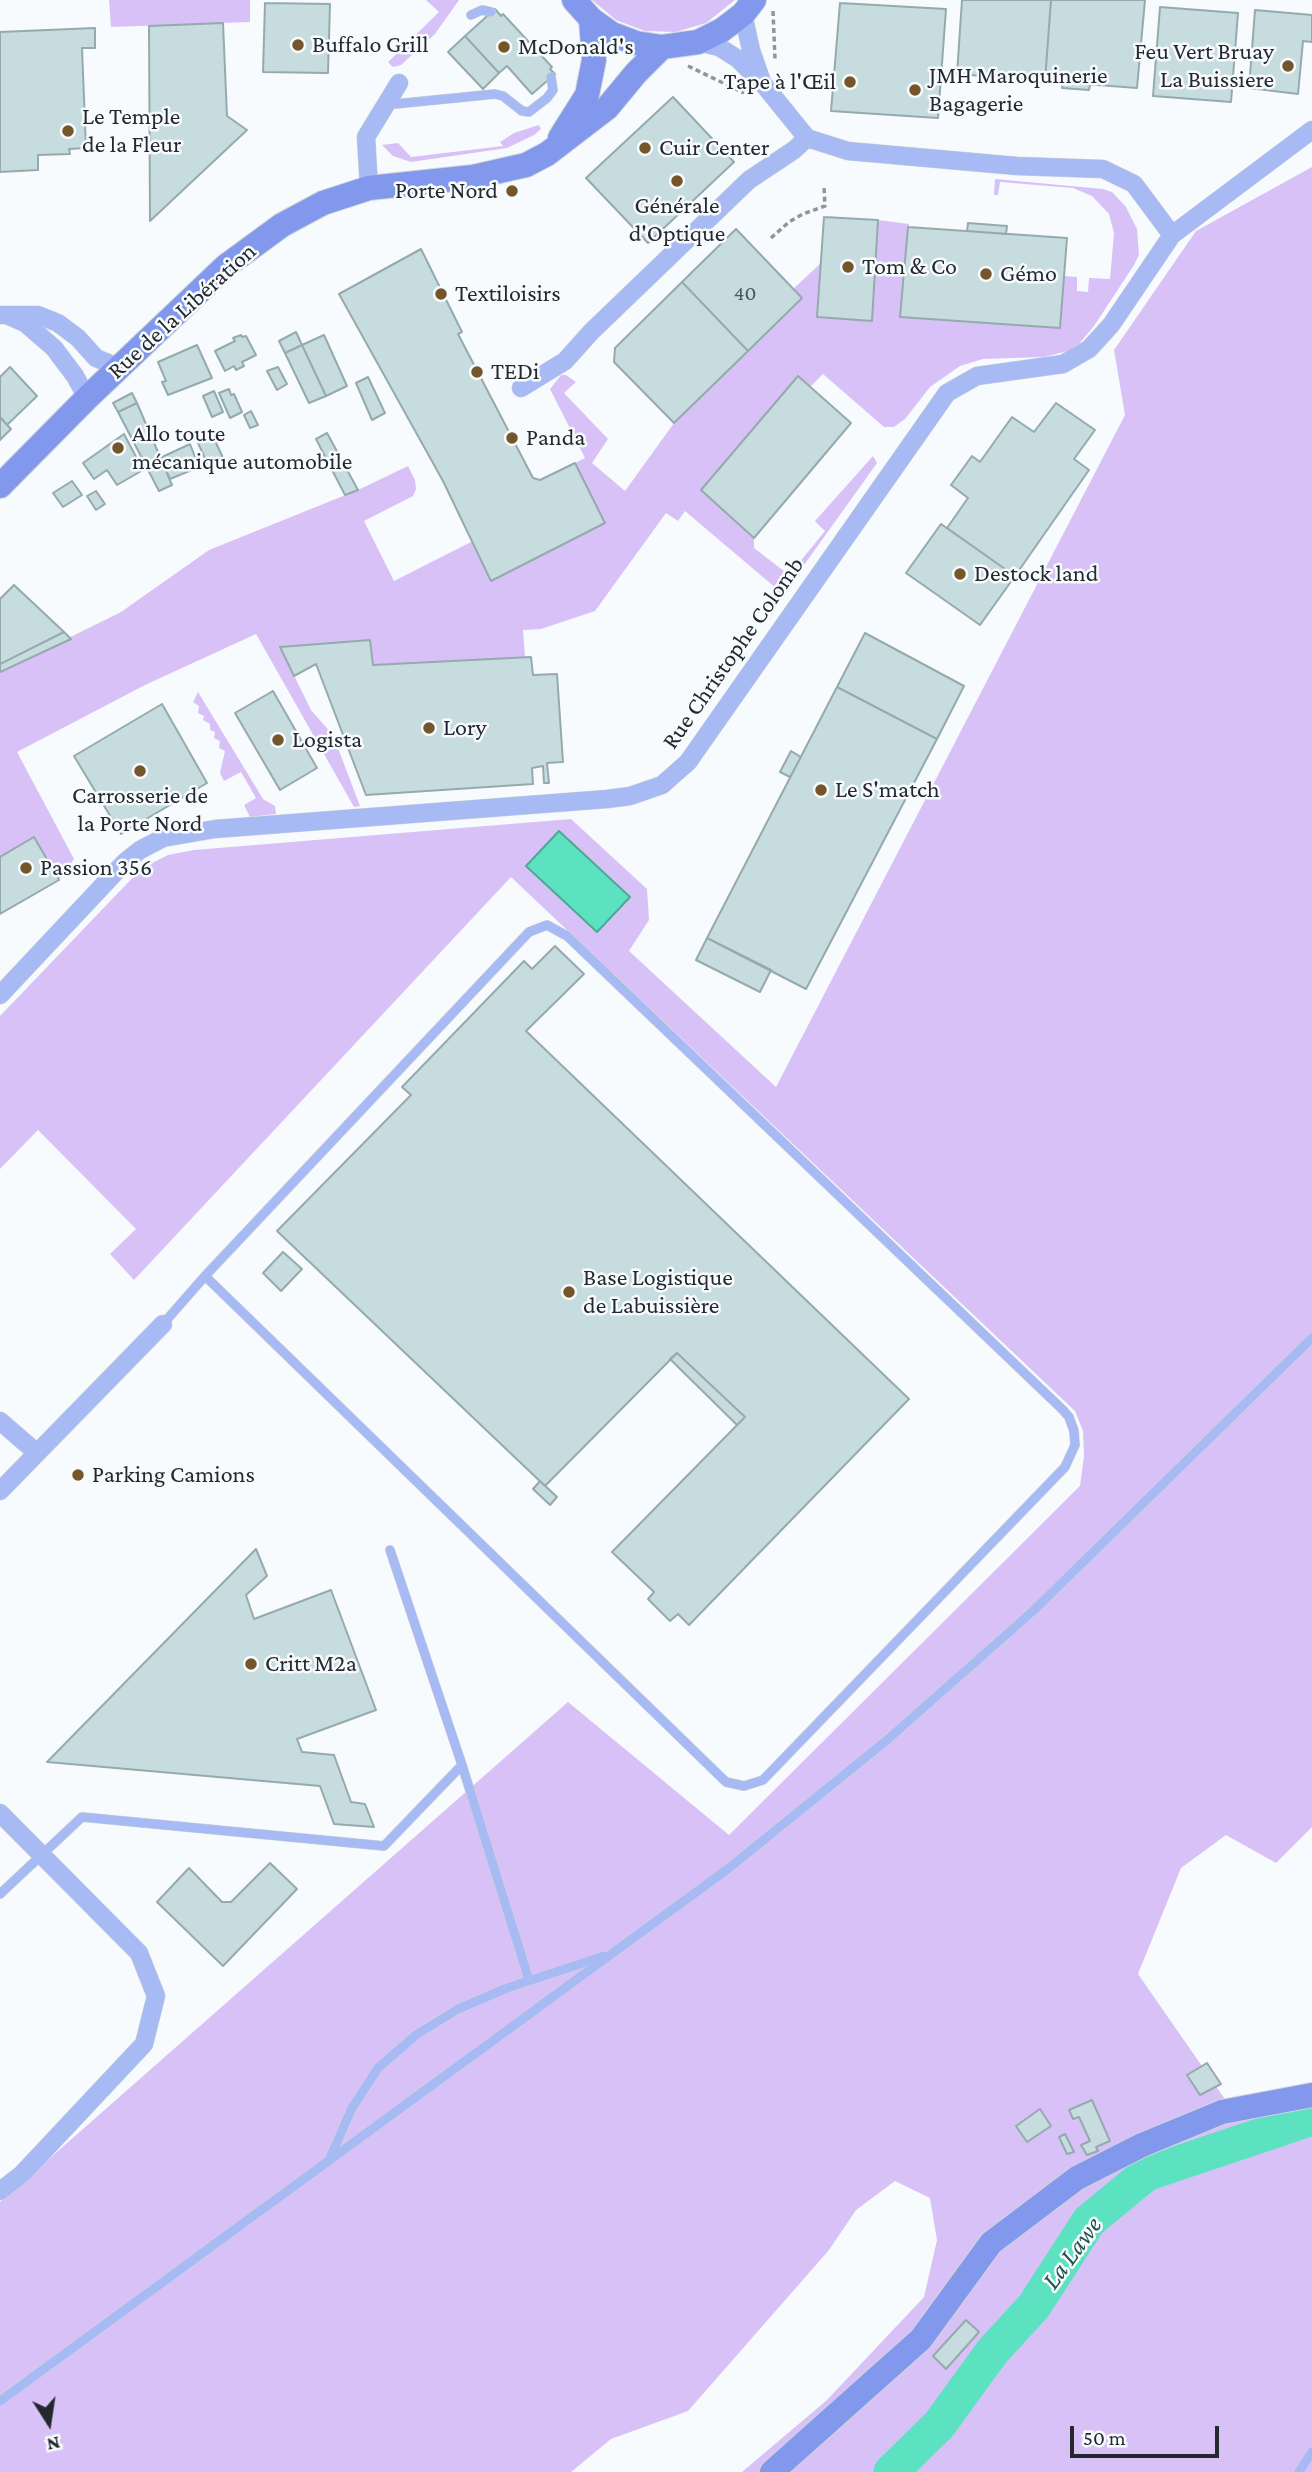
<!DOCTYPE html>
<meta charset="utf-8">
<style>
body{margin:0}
#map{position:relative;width:1312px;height:2472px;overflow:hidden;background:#f7fbfd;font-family:"Crimson Pro",serif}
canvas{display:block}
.north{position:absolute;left:14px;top:2388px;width:70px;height:70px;-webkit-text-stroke:5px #f7fbfd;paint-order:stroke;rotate:168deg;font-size:19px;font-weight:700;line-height:28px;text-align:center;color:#23292e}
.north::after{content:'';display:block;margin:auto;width:24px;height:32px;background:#23292e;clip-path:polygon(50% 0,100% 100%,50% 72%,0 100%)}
.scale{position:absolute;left:1070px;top:2426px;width:149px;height:32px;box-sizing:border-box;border:4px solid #23292e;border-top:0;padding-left:9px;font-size:21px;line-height:24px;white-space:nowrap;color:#23292e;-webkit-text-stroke:5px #f7fbfd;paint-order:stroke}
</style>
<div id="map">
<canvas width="1312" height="2472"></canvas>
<div class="north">N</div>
<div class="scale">50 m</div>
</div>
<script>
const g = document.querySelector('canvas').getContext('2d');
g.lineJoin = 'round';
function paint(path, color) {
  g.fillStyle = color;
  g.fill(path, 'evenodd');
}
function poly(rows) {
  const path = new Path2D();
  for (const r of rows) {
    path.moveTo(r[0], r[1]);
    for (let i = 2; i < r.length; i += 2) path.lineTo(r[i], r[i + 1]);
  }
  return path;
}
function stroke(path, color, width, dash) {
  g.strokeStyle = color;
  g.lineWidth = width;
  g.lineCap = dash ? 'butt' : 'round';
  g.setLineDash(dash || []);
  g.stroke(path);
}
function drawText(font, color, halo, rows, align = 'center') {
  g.font = font + ' "Crimson Pro",serif';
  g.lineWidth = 5;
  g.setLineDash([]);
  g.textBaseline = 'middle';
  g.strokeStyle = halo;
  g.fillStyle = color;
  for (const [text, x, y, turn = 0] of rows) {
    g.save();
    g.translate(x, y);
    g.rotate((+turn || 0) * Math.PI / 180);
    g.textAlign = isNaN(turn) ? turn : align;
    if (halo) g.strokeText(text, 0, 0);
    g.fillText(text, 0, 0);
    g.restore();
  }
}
paint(poly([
 [109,0,250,0,250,22,111,27],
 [426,0,459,0,435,34,401,65,393,67,388,62,439,12],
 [592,0,735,0,706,23,676,32,645,31,616,20],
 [539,125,541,129,534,135,507,148,411,162,393,156,382,145,398,143,411,157,503,146,500,142,514,133],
 [1312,167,1312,1827,1276,1863,1226,1835,1181,1868,1138,1974,1229,2105,1312,2093,1312,2472,742,2472,827,2400,924,2297,937,2240,930,2198,895,2181,856,2210,829,2250,688,2411,611,2439,571,2472,0,2472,0,2202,568,1702,729,1835,1080,1486,1084,1456,1083,1431,1075,1411,511,877,134,1280,110,1254,136,1229,38,1130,0,1169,0,1016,142,868,168,855,194,850,571,819,647,889,649,920,629,951,776,1087,1125,415,1114,350,1196,231],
 [995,179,1103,189,1112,192,1126,207,1137,229,1139,255,1134,265,1094,326,1079,344,1068,351,1044,357,983,359,960,366,930,387,905,419,894,427,884,427,823,374,810,387,798,376,701,490,754,538,754,548,789,575,825,531,815,521,873,456,877,463,774,607,768,602,777,589,685,511,678,521,666,513,595,611,541,629,523,630,525,657,373,665,370,640,280,647,311,710,333,735,360,806,354,807,256,634,145,685,17,752,74,859,59,880,34,837,0,857,0,672,121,612,209,550,358,490,408,466,415,480,416,489,413,496,364,521,394,581,473,541,491,580,605,523,575,463,585,458,550,389,561,375,566,375,576,382,564,393,608,439,592,463,625,491,674,423,802,298,793,289,821,263,817,317,871,320,878,220,909,224,900,317,1059,327,1064,276,1077,277,1077,291,1088,292,1089,278,1110,279,1114,233,1109,214,1092,196,1073,188,1000,182,998,195,994,195],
 [198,692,263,799,275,806,276,814,250,817,244,805,256,798,241,772,224,781,220,773,225,751,219,748,220,741,214,738,215,732,210,730,210,724,203,720,204,716,198,713,199,706,193,702]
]), '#d8c1f7');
const water = poly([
 [559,831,630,897,597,932,526,866,559,831]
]);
paint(water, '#5ce2c0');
stroke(water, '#4baa94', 2);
stroke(poly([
 [891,2472,939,2425,992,2352,1034,2306,1089,2221,1146,2174,1312,2118]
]), '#5ce2c0', 35);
const building = poly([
 [962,0,1051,0,1045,81,957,74,962,0],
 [1051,0,1145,0,1137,88,1045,81,1051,0],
 [265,3,330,4,328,73,263,72,265,3],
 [840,3,946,9,938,118,831,111,840,3],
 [1160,7,1238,13,1231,102,1153,96,1160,7],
 [495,9,501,16,503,14,552,67,550,69,555,74,532,94,507,66,499,73,465,36,495,9],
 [1255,10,1312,15,1312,42,1303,41,1298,94,1249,88,1255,10],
 [223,23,227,116,247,130,150,221,149,26,223,23],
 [95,28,95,48,82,48,86,148,69,149,70,154,38,155,38,170,0,172,0,32,95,28],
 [465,36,499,73,483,89,448,52,465,36],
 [1063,82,1090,85,1089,90,1062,88,1063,82],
 [673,97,734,162,648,243,586,178,673,97],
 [824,217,878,220,872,321,817,317,824,217],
 [968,223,1007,226,1006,234,967,231,968,223],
 [908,227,1067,238,1060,328,900,317,908,227],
 [736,229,802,298,748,351,682,282,736,229],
 [421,249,462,332,458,334,533,478,540,480,575,463,605,523,491,581,443,481,339,294,421,249],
 [682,282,748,351,674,423,614,362,615,348,682,282],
 [296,332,302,345,285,353,279,341,296,332],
 [241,335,242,337,246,336,256,355,242,362,244,366,236,370,234,366,225,371,215,351,235,341,233,338,241,335],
 [324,335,347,386,326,396,302,345,324,335],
 [197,345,212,378,168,395,162,382,166,381,158,362,197,345],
 [302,345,326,396,309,403,285,353,302,345],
 [10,367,37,396,7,425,0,417,0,377,10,367],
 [278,367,287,384,277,390,267,371,278,367],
 [798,376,851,423,754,538,701,490,798,376],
 [368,377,385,413,372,420,356,383,368,377],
 [229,389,231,395,234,394,242,412,230,418,219,393,229,389],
 [214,391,223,412,212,417,203,396,214,391],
 [132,393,137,403,118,412,113,403,132,393],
 [137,403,172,485,159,491,118,412,137,403],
 [1056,403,1095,430,1074,459,1089,470,1015,576,947,528,968,498,951,485,972,456,980,462,1012,417,1034,432,1056,403],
 [251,411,258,425,250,428,244,415,251,411],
 [0,417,11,429,0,440,0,417],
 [327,433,358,490,345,495,316,439,327,433],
 [124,434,143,470,117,485,107,470,94,479,83,463,124,434],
 [212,434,224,460,209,467,197,441,212,434],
 [190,444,199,467,170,479,160,458,190,444],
 [72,481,82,495,63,507,53,493,72,481],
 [96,491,105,504,96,510,87,496,96,491],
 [941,524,1015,576,980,625,906,573,941,524],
 [14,585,64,632,0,664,0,599,14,585],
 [64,632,71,639,0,672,0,664,64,632],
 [865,633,964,686,937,739,837,687,865,633],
 [370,640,373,665,531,657,533,675,557,674,563,762,547,763,549,783,544,783,543,766,532,768,533,784,366,795,316,664,294,676,280,647,370,640],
 [837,687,937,739,806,989,707,938,837,687],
 [273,691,317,768,280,790,235,713,273,691],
 [162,704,207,783,121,834,74,756,162,704],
 [791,751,801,757,790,777,780,772,791,751],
 [34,837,59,880,0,914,0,857,34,837],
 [707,938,771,970,760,992,696,960,707,938],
 [555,946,584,974,526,1031,909,1399,689,1625,678,1614,670,1621,648,1599,654,1592,612,1552,745,1417,677,1353,545,1486,277,1231,411,1095,402,1087,524,961,532,969,555,946],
 [283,1252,302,1269,281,1291,263,1273,283,1252],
 [677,1353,745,1417,737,1425,670,1359,677,1353],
 [540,1481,557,1497,550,1505,533,1489,540,1481],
 [256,1549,267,1576,246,1595,254,1619,331,1590,376,1710,297,1739,302,1752,334,1755,351,1802,365,1804,374,1827,334,1824,320,1786,47,1762,256,1549],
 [270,1863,297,1889,223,1966,157,1902,189,1868,222,1902,231,1902,270,1863],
 [1207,2063,1221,2084,1200,2095,1187,2075,1207,2063],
 [1092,2100,1110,2141,1096,2147,1098,2151,1087,2155,1081,2145,1090,2141,1079,2117,1073,2119,1069,2110,1092,2100],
 [1040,2109,1051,2126,1027,2142,1016,2126,1040,2109],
 [1065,2134,1074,2152,1067,2154,1059,2137,1065,2134],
 [966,2320,979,2332,946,2369,933,2356,966,2320]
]);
paint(building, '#c6dcde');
stroke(building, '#95aaad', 2);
const lane = poly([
 [471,15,482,10,491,12],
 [385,105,495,94,503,96,522,111,529,112,547,98,553,90,551,77],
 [163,1324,205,1276,529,932,547,925,567,936,1063,1410,1069,1417,1074,1431,1075,1445,1065,1467,763,1780,744,1786,726,1782,205,1276],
 [462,1765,529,1980],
 [0,1894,82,1817,384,1846,462,1765,390,1550],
 [330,2158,352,2108,378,2068,416,2035,458,2009,507,1988,604,1956],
 [0,2401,729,1868,887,1740,1033,1611,1312,1338],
 [1299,2472,1312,2452]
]);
const street = poly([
 [743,14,751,50,761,79],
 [698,42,719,47,738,59,764,85,807,138,848,151,1017,166,1103,169,1134,184,1172,235],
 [369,188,366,137,399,83],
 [0,315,38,315,58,323,78,338,96,358,120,368],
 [9,316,25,323,54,348,75,376,87,398],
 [521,388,565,361,591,332,749,180,794,150,807,138],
 [0,995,125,862,140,850,163,838,215,829,607,799,630,796,662,785,688,762,947,393,977,376,1063,364,1089,349,1111,325,1172,235,1312,130],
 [0,1421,37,1453],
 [0,1491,163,1324],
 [0,1813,139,1953,156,1996,144,2044,22,2174,0,2191]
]);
const secondary = poly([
 [574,0,591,19,612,34,636,43,662,47,698,42,722,30,743,14,754,0],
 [560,138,587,95,594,60,591,19],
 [0,486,87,398,226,266,282,225,323,203,369,188,473,177,526,165,547,154,607,108,636,73,662,47],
 [772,2472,921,2339,991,2243,1077,2178,1142,2145,1222,2112,1312,2095]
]);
stroke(lane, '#d1d5d8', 10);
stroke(street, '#d1d5d8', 19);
stroke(secondary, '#d1d5d8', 26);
stroke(poly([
 [773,11,775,59],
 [688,66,744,93],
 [771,238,789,222,803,214,825,206,824,187]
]), '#909599', 3.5, [5, 3.5]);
stroke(lane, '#a8baf3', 9);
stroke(street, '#a8baf3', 18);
stroke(secondary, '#8298ed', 24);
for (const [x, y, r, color] of [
 [298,45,7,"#74562a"],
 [504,47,7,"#74562a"],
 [1288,66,7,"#74562a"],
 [850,82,7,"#74562a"],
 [915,90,7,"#74562a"],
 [68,131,7,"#74562a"],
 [645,148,7,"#74562a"],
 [677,181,7,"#74562a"],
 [512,191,7,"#74562a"],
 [848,267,7,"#74562a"],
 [986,274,7,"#74562a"],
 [441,294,7,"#74562a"],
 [477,372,7,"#74562a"],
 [512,438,7,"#74562a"],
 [118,448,7,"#74562a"],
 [960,574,7,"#74562a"],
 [429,728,7,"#74562a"],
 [278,740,7,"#74562a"],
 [140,771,7,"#74562a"],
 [821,790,7,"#74562a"],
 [26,868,7,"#74562a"],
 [569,1292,7,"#74562a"],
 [78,1475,7,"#74562a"],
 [251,1664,7,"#74562a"]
]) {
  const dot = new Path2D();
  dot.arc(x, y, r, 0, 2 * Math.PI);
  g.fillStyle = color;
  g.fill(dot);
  stroke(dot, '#f7fbfd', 2.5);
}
drawText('21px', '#4c565a', null, [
 ["40",745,294]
]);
drawText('24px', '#23292e', '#f7fbfd', [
 ["Buffalo Grill",312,45],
 ["McDonald's",518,47],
 ["Feu Vert Bruay",1274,52,"right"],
 ["La Buissiere",1274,80,"right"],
 ["JMH Maroquinerie",929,76],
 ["Bagagerie",929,104],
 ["Tape à l'Œil",836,82,"right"],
 ["Le Temple",82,117],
 ["de la Fleur",82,145],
 ["Cuir Center",659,148],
 ["Porte Nord",498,191,"right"],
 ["Générale",677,206,"center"],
 ["d'Optique",677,234,"center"],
 ["Tom & Co",862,267],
 ["Gémo",1000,274],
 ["Textiloisirs",455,294],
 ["TEDi",491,372],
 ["Allo toute",132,434],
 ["mécanique automobile",132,462],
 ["Panda",526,438],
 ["Destock land",974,574],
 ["Lory",443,728],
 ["Logista",292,740],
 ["Le S'match",835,790],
 ["Carrosserie de",140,796,"center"],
 ["la Porte Nord",140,824,"center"],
 ["Passion 356",40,868],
 ["Base Logistique",583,1278],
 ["de Labuissière",583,1306],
 ["Parking Camions",92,1475],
 ["Critt M2a",265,1664]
], 'left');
drawText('24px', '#23292e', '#f7fbfd', [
 ["Rue de la Libération",182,311,-42],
 ["Rue Christophe Colomb",733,653,-55]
]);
drawText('italic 26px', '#1d5547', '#f7fbfd', [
 ["La Lawe",1072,2253,-54]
]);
</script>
